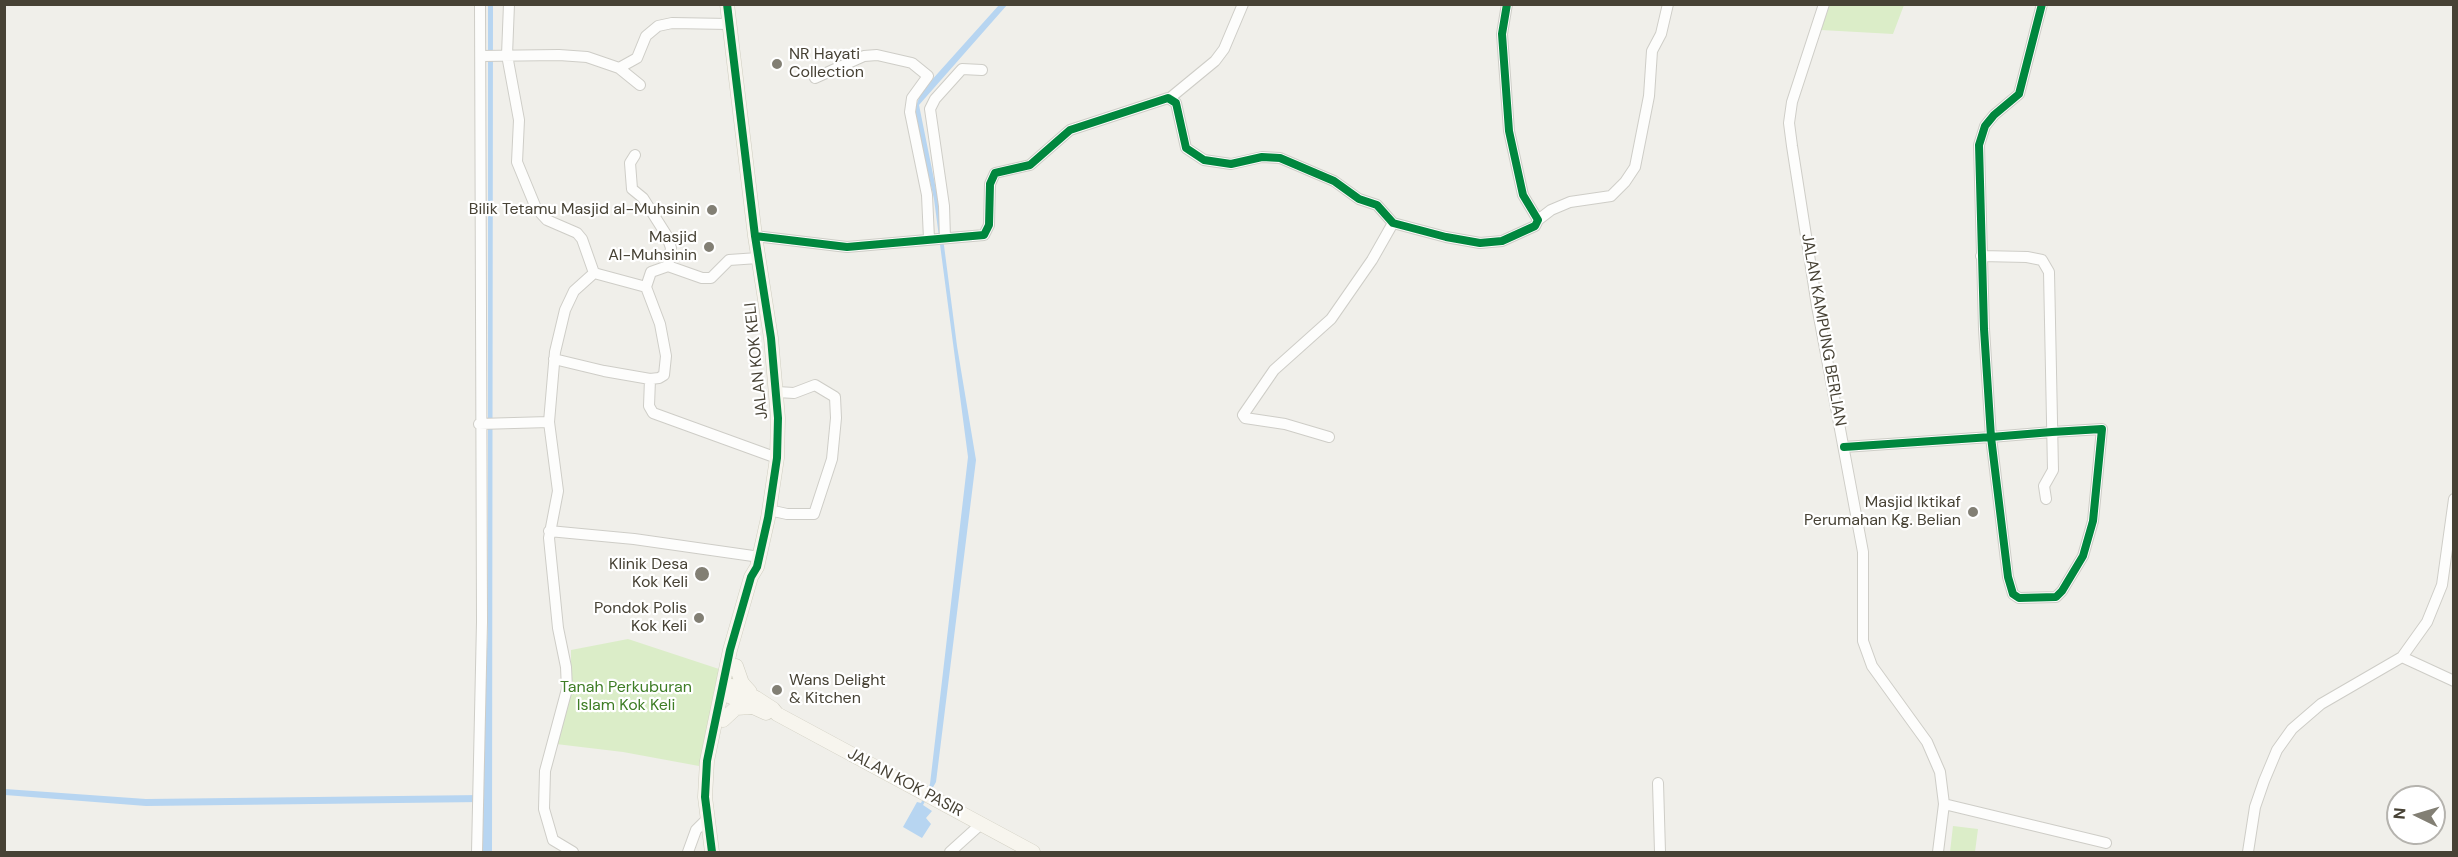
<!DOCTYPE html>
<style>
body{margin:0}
#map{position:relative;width:2458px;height:857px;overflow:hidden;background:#f0efea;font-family:"DM Sans",sans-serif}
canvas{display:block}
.frame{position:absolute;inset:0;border:6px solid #474235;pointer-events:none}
.north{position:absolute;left:2386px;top:785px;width:60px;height:60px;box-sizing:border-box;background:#fff;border:2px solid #b5b3ae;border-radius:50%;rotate:275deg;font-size:16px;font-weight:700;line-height:24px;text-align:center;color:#474235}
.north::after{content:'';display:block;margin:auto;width:21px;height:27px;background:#827f74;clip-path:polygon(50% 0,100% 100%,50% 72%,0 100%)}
</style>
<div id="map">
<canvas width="2458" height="857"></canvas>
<div class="frame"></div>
<div class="north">N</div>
</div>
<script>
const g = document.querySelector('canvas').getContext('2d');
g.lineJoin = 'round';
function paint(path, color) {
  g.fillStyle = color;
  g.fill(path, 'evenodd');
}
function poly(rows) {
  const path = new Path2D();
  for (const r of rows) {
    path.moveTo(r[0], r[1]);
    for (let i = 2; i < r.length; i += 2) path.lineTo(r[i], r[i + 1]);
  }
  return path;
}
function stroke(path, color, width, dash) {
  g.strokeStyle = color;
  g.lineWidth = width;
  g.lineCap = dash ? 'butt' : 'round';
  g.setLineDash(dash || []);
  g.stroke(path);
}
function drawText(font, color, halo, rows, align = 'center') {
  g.font = font + ' "DM Sans",sans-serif';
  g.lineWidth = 4.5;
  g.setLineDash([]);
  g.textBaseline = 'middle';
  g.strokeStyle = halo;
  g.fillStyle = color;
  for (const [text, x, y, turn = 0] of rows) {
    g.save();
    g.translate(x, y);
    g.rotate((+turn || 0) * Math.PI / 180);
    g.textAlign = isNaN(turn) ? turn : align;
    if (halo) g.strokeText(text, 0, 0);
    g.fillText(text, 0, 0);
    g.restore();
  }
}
paint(poly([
 [1830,4,1904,4,1904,5,1893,34,1821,30],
 [628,639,719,669,699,766,623,752,556,744,571,692,571,650],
 [1953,826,1978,829,1975,852,1950,852]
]), '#dbedc8');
paint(poly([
 [488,5,493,5,492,852,482,852,482,802,146,806,5,795,5,789,146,799,482,795,488,623],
 [999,5,1007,5,919,105,938,199,957,346,976,460,936,782,923,805,932,811,926,818,931,824,922,838,903,827,917,802,921,803,930,784,968,457,934,199,914,112,921,92]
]), '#b7d5f1');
const street = poly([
 [509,4,507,55,519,120,517,162,536,208,547,220,577,233,582,239,594,273],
 [1824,4,1792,102,1789,123,1792,146,1817,306,1863,552,1863,641,1872,666,1927,742,1940,772,1944,804,1938,852],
 [481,56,559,55,587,57,619,68,640,85],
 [619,68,637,58,646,36,658,26,672,23,729,24],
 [815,78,864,56,877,55,912,63,928,76,912,98,910,112,927,195,929,239],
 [1170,98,1215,61,1224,49,1243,4],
 [635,155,630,163,632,189,643,198,667,236,671,248,668,266],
 [1538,220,1551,210,1570,202,1611,196,1625,182,1635,167,1649,96,1652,51,1661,34,1668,4],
 [755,236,847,247,984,235,989,225,990,184,995,173,1030,165,1070,130,1168,98,1176,103,1186,148,1204,160,1231,164,1262,157,1280,158,1334,181,1359,199,1377,205,1393,223,1446,237,1480,243,1502,241,1535,226,1538,220,1523,195,1509,131,1502,34,1507,4],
 [945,238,944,206,930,109,935,99,962,69,982,70],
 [1981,256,2027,257,2042,260,2049,272,2053,470,2044,486,2046,499],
 [594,273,646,287],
 [554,359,604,371,650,379,649,406,653,413,777,458],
 [650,379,659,378,664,375,666,356,660,324,646,287,651,272,668,266,702,278,711,278,729,260,758,258],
 [549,422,555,352,565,310,574,291,594,273],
 [479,424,549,422,558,491,549,538,558,628,566,667,567,689,545,771,544,809,553,840,573,852],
 [1329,437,1285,424,1245,418,1243,415,1274,370,1331,319,1372,260,1393,223],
 [1844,447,1991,437,2052,432,2102,429,2093,521,2083,556,2062,591,2056,597,2019,598,2013,594,2008,577,1991,437,1984,329,1979,145,1985,126,1994,115,2019,94,2042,4],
 [769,510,787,514,814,514,832,459,836,418,835,397,815,385,794,393,777,392],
 [549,531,634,539,760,557],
 [2402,657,2454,681],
 [1658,783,1660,852],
 [1944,804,2106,843],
 [477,852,482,622,480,4],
 [688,852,696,830,708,818],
 [950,852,981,824],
 [2248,852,2255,807,2264,781,2277,750,2292,729,2321,704,2402,657,2427,622,2442,585,2454,499]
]);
const secondary = poly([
 [736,666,742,683,750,692],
 [727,690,732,686,756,698,773,709,777,714,1033,852],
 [727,690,729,696,766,713],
 [723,720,736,708,751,707],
 [712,852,705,797,707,761,730,650,751,577,757,567,768,518,777,458,778,418,771,338,755,236,727,4]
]);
stroke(street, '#cecdc7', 12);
stroke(secondary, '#d0cec1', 15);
stroke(street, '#fdfdfc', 10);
stroke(secondary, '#f7f5ee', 14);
stroke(poly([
 [755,236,847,247,984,235,989,225,990,184,995,173,1030,165,1070,130,1168,98,1176,103,1186,148,1204,160,1231,164,1262,157,1280,158,1334,181,1359,199,1377,205,1393,223,1446,237,1480,243,1502,241,1535,226,1538,220,1523,195,1509,131,1502,34,1507,4],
 [1844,447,1991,437,2052,432,2102,429,2093,521,2083,556,2062,591,2056,597,2019,598,2013,594,2008,577,1991,437,1984,329,1979,145,1985,126,1994,115,2019,94,2042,4],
 [712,852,705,797,707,761,730,650,751,577,757,567,768,518,777,458,778,418,771,338,755,236,727,4]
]), '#00873e', 8);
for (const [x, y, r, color] of [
 [777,64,6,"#827f74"],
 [712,210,6,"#827f74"],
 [709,247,6,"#827f74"],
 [1973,512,6,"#827f74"],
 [702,574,8,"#827f74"],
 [699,618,6,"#827f74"],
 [777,690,6,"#827f74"]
]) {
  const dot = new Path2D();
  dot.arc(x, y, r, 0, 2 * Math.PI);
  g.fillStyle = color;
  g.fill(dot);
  stroke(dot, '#fff', 2);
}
drawText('16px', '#474235', '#fff', [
 ["NR Hayati",789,55,"left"],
 ["Collection",789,73,"left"],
 ["Bilik Tetamu Masjid al-Muhsinin",700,210],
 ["Masjid",697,238],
 ["Al-Muhsinin",697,256],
 ["Masjid Iktikaf",1961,503],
 ["Perumahan Kg. Belian",1961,521],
 ["Klinik Desa",688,565],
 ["Kok Keli",688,583],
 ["Pondok Polis",687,609],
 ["Kok Keli",687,627],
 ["Wans Delight",789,681,"left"],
 ["& Kitchen",789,699,"left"]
], 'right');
drawText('16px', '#474235', '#fff', [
 ["JALAN KAMPUNG BERLIAN",1823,330,80],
 ["JALAN KOK KELI",757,361,-96],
 ["JALAN KOK PASIR",905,783,28]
]);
drawText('16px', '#3e7d25', '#fff', [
 ["Tanah Perkuburan",626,688],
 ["Islam Kok Keli",626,706]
]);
</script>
